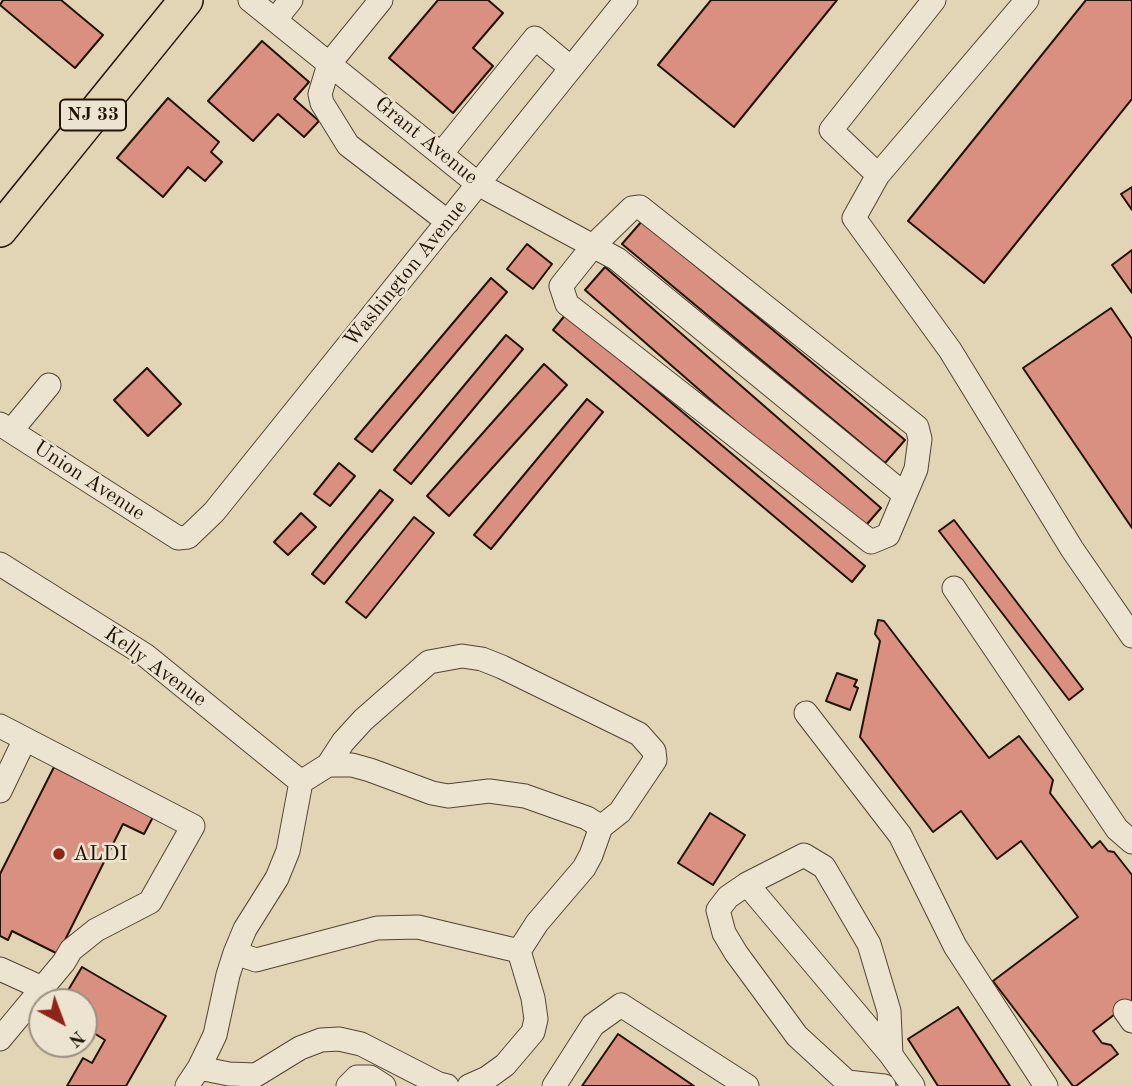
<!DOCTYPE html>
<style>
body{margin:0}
#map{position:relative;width:1132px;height:1086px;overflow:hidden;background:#e2d5b6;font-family:"Old Standard TT",serif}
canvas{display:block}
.north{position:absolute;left:28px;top:988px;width:70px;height:70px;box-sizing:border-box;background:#ece4d0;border:2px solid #9b907f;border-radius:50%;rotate:139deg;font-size:19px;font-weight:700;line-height:28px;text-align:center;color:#221306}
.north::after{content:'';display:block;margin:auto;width:24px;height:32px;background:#8f2418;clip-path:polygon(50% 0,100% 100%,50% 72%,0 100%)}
</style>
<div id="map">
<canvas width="1132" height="1086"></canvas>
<div class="north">N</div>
</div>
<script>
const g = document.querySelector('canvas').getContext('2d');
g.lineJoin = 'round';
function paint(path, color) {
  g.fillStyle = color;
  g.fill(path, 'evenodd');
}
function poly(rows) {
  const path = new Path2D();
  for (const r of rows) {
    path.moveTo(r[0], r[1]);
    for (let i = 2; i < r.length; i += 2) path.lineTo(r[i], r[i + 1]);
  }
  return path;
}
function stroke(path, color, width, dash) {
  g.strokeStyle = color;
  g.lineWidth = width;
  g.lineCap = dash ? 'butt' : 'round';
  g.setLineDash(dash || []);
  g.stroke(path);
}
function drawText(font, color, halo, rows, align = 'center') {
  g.font = font + ' "Old Standard TT",serif';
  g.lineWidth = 5;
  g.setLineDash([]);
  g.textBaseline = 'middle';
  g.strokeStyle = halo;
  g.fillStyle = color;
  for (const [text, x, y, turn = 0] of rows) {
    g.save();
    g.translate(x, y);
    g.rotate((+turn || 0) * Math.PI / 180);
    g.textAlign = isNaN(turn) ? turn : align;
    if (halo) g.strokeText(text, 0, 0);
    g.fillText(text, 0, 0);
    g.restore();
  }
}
const building = poly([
 [3,0,61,0,103,35,75,68,0,5,3,0],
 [438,0,488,0,503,13,473,48,493,66,453,113,389,58,438,0],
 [711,0,837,0,734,127,658,65,711,0],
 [1086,0,1132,0,1132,99,984,283,908,221,1086,0],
 [262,41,309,82,294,99,319,121,304,137,278,114,253,141,208,101,262,41],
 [168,98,219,142,211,152,222,162,205,181,188,167,163,197,117,158,168,98],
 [1132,187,1132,210,1121,194,1132,187],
 [642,221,905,440,885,463,622,244,642,221],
 [527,244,552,264,533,289,507,269,527,244],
 [1132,250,1132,293,1112,265,1132,250],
 [605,267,881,508,861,531,585,290,605,267],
 [491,278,507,292,372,452,355,439,491,278],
 [1111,308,1132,339,1132,528,1023,368,1111,308],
 [566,314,865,566,852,582,553,330,566,314],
 [506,335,523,349,411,484,394,470,506,335],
 [544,364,567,385,449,516,427,496,544,364],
 [147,368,181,404,148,436,114,400,147,368],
 [587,399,603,412,491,549,474,535,587,399],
 [339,463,355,476,330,506,314,494,339,463],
 [380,490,393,500,324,584,312,574,380,490],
 [301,513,316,527,288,555,274,542,301,513],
 [414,517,434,533,366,618,346,602,414,517],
 [954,520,1083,689,1069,700,939,531,954,520],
 [878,620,884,621,989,758,1019,736,1053,780,1050,793,1092,848,1100,841,1108,851,1114,852,1132,875,1132,1001,1093,1031,1102,1043,1111,1045,1118,1054,1076,1086,1073,1086,993,981,1078,917,1021,841,997,859,961,811,933,832,860,737,880,641,875,634,878,620],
 [837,673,857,680,854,686,858,688,850,710,826,701,837,673],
 [54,767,153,817,144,834,123,824,58,954,12,931,8,940,0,936,0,874,54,767],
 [710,813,745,835,713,885,678,863,710,813],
 [82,967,166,1016,126,1086,67,1086,83,1058,92,1063,105,1040,84,1027,84,1002,61,1002,82,967],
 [958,1007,1010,1086,938,1086,908,1039,958,1007],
 [618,1034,694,1086,582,1086,618,1034]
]);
paint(building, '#da9081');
stroke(building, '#221306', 2);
const minor = poly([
 [250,0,478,184,617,259,905,495],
 [381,0,329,64,320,94,322,103,348,145,448,222],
 [934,0,831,130,878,175,854,218,950,350,1072,549,1132,636],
 [275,20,291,0],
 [441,154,535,38,571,68],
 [878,175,1027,0],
 [640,207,917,427,920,439,916,469,888,535,871,542,567,304,561,286,593,246,632,208,640,207],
 [0,424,178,538,188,537,214,512,626,0],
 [11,431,49,385],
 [0,564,145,655,301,782],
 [954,588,1117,829,1132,842],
 [806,713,900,835,955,946,1046,1086],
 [0,726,193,826,150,902,96,930,71,950,64,962,0,1039],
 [328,765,352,765,370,770,432,793,448,796,489,791,525,796,587,818,601,827],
 [0,791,25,739],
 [747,884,728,897,718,910,724,933,736,953,797,1036,847,1082,884,1086],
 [0,969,42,988],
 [1125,1011,1132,1021],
 [891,1055,889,1011,869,944,824,867,804,855,747,884,891,1055,913,1086],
 [199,1068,229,1074,256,1075,300,1048,321,1040,339,1039,361,1044,439,1084,447,1086],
 [187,1086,199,1068,215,1035,228,975,235,953,245,929,277,878,288,851,301,782,328,765,343,742,363,720,429,662,462,656,482,659,502,667,639,734,654,751,655,760,620,812,601,827,591,855,584,868,537,923,519,951,418,927,377,928,256,960,235,953],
 [348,1086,357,1077,370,1077,384,1086],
 [469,1086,487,1078,505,1065,533,1032,536,1019,533,998,519,951],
 [554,1086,593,1025,621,1005,747,1086]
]);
const highway = poly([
 [0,230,186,0]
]);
stroke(minor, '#524432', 25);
stroke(highway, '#221306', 36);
stroke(minor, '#ece4d0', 23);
stroke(highway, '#e2d5b6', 33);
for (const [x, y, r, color] of [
 [59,854,7,"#8f2418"]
]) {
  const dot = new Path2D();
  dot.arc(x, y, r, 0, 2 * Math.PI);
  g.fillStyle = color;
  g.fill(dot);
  stroke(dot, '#ece4d0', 2.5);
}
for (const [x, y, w] of [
 [93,115,66]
]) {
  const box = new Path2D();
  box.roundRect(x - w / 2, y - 15.5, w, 31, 5);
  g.fillStyle = '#ece4d0';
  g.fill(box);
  stroke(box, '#221306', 2);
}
drawText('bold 19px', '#221306', null, [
 ["NJ 33",93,115]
]);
drawText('21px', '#221306', '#ece4d0', [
 ["Grant Avenue",426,141,39],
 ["Washington Avenue",406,274,-51],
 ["Union Avenue",89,481,33],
 ["Kelly Avenue",155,667,36]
]);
drawText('21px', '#221306', '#ece4d0', [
 ["ALDI",73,854]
], 'left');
</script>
